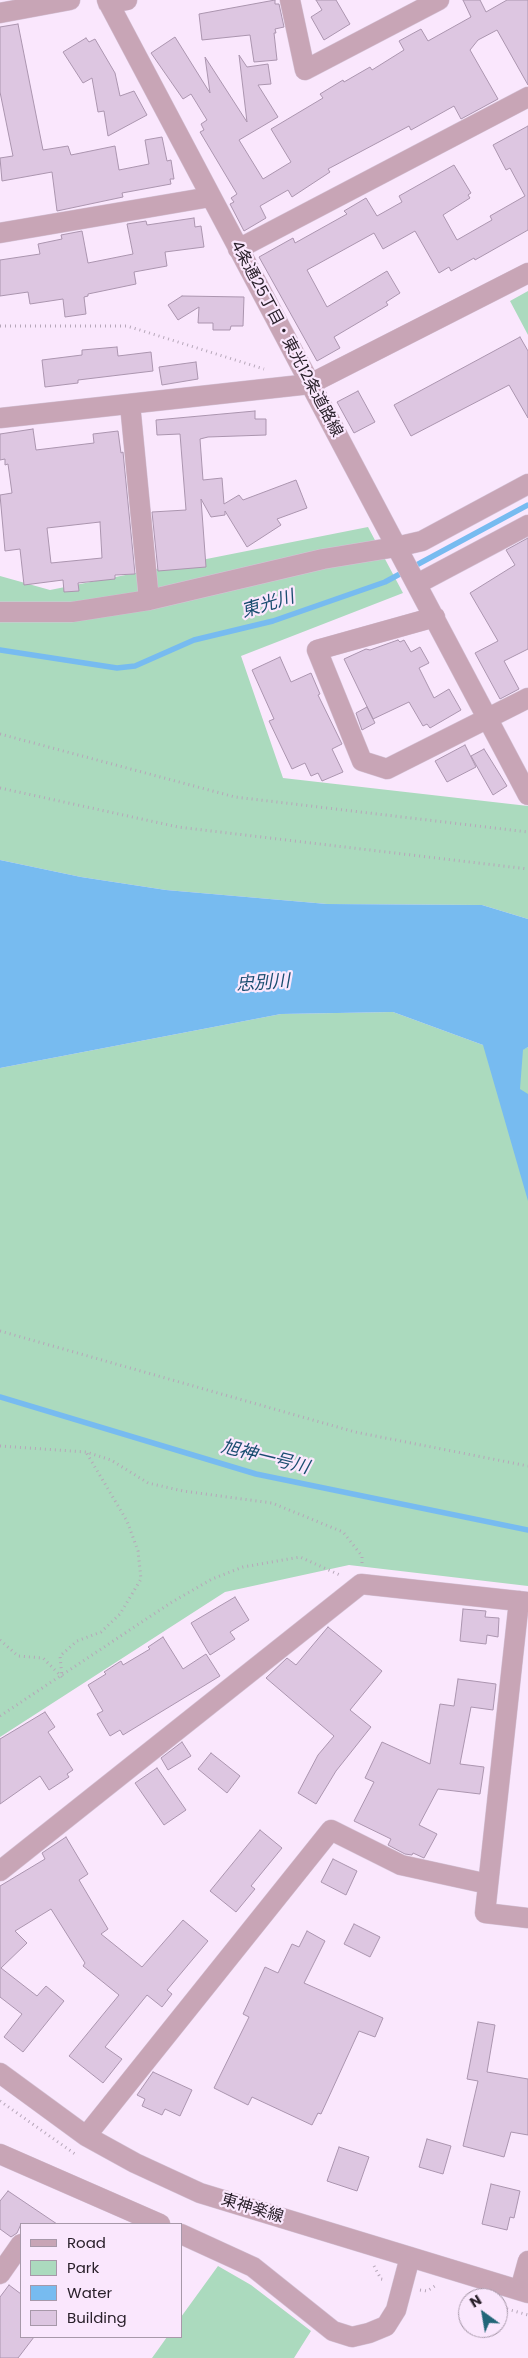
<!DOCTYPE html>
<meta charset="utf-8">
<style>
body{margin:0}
#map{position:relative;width:528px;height:2358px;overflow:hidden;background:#fae7fd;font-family:Poppins,sans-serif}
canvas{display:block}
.legend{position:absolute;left:20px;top:2223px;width:162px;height:115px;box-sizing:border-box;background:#fae7fd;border:1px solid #a798a9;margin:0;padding:6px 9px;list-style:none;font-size:15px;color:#2a212b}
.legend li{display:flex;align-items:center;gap:10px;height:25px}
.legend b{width:25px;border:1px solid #a798a9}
.north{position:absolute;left:458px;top:2288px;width:50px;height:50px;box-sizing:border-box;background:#fae7fd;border:1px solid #a798a9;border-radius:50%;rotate:328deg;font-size:14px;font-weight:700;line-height:20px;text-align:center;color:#2a212b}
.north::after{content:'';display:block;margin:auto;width:18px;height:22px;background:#226678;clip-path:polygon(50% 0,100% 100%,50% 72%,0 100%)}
</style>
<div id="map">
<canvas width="528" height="2358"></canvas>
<ul class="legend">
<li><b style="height:6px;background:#c8a5b6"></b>Road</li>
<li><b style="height:14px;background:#abdabe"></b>Park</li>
<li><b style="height:14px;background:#77bbf0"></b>Water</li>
<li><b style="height:14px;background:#ddc6e1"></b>Building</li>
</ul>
<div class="north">N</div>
</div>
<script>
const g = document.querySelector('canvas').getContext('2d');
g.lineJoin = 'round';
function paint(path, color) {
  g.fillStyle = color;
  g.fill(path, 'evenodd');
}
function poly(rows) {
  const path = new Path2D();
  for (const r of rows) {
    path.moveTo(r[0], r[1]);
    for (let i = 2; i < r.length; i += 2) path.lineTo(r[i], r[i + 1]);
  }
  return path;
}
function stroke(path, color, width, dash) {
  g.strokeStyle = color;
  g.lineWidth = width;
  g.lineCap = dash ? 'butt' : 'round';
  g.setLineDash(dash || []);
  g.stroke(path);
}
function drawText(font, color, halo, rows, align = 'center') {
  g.font = font + ' Poppins,"Noto Sans JP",sans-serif';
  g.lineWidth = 4.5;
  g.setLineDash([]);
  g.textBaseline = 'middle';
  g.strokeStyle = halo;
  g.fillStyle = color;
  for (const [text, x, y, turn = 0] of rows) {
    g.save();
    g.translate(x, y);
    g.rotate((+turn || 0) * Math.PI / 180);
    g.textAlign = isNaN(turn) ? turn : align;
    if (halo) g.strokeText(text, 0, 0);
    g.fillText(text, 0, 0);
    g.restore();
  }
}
paint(poly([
 [528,291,528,335,510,301],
 [368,527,403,593,241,656,283,778,528,806,528,919,482,905,327,904,166,890,81,877,0,860,0,576,50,590],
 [393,1012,483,1045,522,1050,528,1047,528,1586,349,1565,225,1592,0,1737,0,1068,281,1014],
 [218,2266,251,2285,311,2331,294,2358,152,2358,167,2337,181,2337,181,2317]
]), '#abdabe');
paint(poly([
 [0,860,81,877,166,890,327,904,482,905,528,919,528,1047,523,1050,520,1089,528,1094,528,1201,483,1045,393,1012,281,1014,0,1068]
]), '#77bbf0');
stroke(poly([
 [0,650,117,668,135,666,194,640,273,621,385,582,528,505],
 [0,1397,256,1474,528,1530]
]), '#77bbf0', 5.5);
const building = poly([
 [275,0,275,4,279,4,284,27,275,29,276,33,274,33,277,60,254,62,250,35,202,40,199,14,275,0],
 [316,0,336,0,350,24,324,40,311,17,322,10,316,0],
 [463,0,480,0,486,12,507,0,528,0,528,85,497,30,478,40,470,50,498,99,461,119,454,106,411,130,409,126,328,169,330,172,292,197,288,190,260,206,266,218,244,231,230,204,234,202,231,198,237,194,200,132,204,130,201,124,207,120,191,94,183,99,151,53,175,37,210,93,205,57,247,122,239,55,247,67,268,64,271,84,258,85,278,117,239,140,263,179,291,162,271,129,323,98,320,94,343,80,344,82,370,67,372,70,404,50,399,41,421,29,428,41,471,17,463,0],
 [18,24,43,150,68,146,71,155,115,146,119,170,149,164,145,140,162,137,167,161,171,160,174,179,170,179,171,184,122,193,123,197,57,211,52,172,2,181,0,158,13,156,0,92,0,27,18,24],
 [86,38,89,42,95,39,115,73,120,96,134,91,147,115,108,136,104,111,98,112,92,78,83,83,63,52,86,38],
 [528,126,528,230,475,260,474,258,451,271,449,267,439,273,415,231,383,249,374,233,307,270,327,307,387,271,400,293,386,302,388,305,334,337,340,348,317,361,259,257,293,238,295,243,347,214,344,211,366,198,377,216,402,202,399,196,454,165,471,193,468,195,470,198,443,215,457,240,492,220,490,216,525,196,510,168,506,170,493,145,528,126],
 [194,218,195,227,201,226,204,247,165,252,167,266,134,272,136,284,88,294,88,296,84,297,86,314,65,317,63,299,30,304,28,292,0,296,0,260,40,254,38,244,62,239,61,235,82,231,88,263,133,254,127,224,146,221,147,225,194,218],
 [182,296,244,297,243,326,231,326,230,330,213,330,213,323,198,323,199,307,178,320,168,305,182,296],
 [520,337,528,351,528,418,509,385,411,436,394,405,520,337],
 [117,347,118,356,151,352,153,371,78,380,78,383,45,387,42,360,82,355,82,350,117,347],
 [196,362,198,379,162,385,159,367,196,362],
 [358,391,375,422,354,433,337,402,358,391],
 [255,411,255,419,266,419,266,435,208,437,200,439,203,480,222,478,224,504,239,495,243,500,296,480,307,508,277,519,281,525,247,547,225,511,225,515,211,517,201,499,206,567,158,571,152,512,186,510,180,434,157,435,156,420,255,411],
 [33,429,36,450,94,443,93,434,118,431,121,453,123,452,135,574,115,575,115,579,78,583,79,591,64,592,63,580,24,585,20,549,5,551,0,495,12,493,8,464,5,465,5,459,0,460,0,434,33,429],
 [100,522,102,558,51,563,47,528,100,522],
 [528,538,528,649,504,661,519,689,500,699,475,653,498,641,470,593,515,565,506,550,528,538],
 [398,640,400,642,404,640,411,652,420,647,429,663,419,668,434,698,449,689,461,710,430,728,427,724,423,726,409,702,373,719,344,659,366,649,370,650,398,640],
 [280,657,291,682,311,673,320,694,318,695,342,744,332,749,343,772,322,781,318,773,311,776,305,763,292,769,269,721,274,719,252,670,280,657],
 [367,707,375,723,362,730,356,713,367,707],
 [465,745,476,767,447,782,435,761,465,745],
 [484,749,507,786,493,795,471,756,484,749],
 [235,1597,249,1620,230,1632,235,1639,210,1655,191,1623,235,1597],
 [463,1609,486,1611,485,1617,499,1618,498,1637,487,1635,486,1644,460,1641,463,1609],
 [328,1627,382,1671,350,1710,371,1727,336,1771,316,1804,298,1793,318,1755,334,1736,266,1678,287,1658,296,1665,328,1627],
 [163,1637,183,1669,206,1654,220,1676,123,1735,120,1730,110,1736,97,1714,103,1711,88,1685,106,1674,104,1672,121,1661,123,1665,150,1649,148,1647,163,1637],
 [458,1679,496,1684,493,1710,471,1707,460,1764,484,1767,480,1794,438,1789,419,1825,437,1834,424,1858,413,1853,412,1855,405,1854,388,1845,391,1839,354,1821,374,1782,365,1778,382,1742,430,1764,440,1704,454,1706,458,1679],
 [45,1712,55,1727,48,1732,73,1770,67,1774,69,1777,49,1790,40,1776,0,1804,0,1739,45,1712],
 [182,1742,191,1756,168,1770,161,1758,182,1742],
 [211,1753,240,1776,227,1793,198,1769,211,1753],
 [157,1768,186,1810,164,1825,135,1783,157,1768],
 [260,1830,282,1848,251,1886,255,1889,236,1912,210,1891,260,1830],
 [66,1837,88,1874,79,1880,108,1929,101,1934,142,1967,183,1920,208,1941,167,1990,172,1994,162,2007,147,1995,105,2047,122,2059,103,2083,69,2056,119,1995,83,1966,85,1963,51,1909,15,1931,27,1943,1,1968,37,1996,46,1986,64,2001,23,2052,4,2037,22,2014,0,1997,0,1886,45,1859,42,1853,66,1837],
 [333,1859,357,1871,346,1895,321,1882,333,1859],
 [354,1924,380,1937,370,1957,344,1944,354,1924],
 [307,1931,325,1941,304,1983,383,2018,375,2037,359,2031,321,2114,318,2113,312,2125,252,2097,248,2105,214,2088,249,2017,243,2014,265,1967,278,1973,292,1944,299,1947,307,1931],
 [478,2022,495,2025,487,2072,528,2079,528,2135,511,2132,504,2157,463,2146,478,2081,467,2079,478,2022],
 [153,2072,192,2090,180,2116,165,2109,162,2115,142,2106,145,2099,137,2095,153,2072],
 [427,2139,451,2146,443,2174,419,2167,427,2139],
 [339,2147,369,2157,357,2191,327,2181,339,2147],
 [491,2184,520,2191,514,2218,510,2217,507,2230,482,2224,491,2184],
 [8,2191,57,2224,21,2224,17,2233,11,2237,0,2229,0,2201,8,2191],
 [9,2285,21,2294,21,2337,34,2337,18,2358,0,2358,0,2297,9,2285]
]);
paint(building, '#ddc6e1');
stroke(building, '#ab95af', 1);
const minor = poly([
 [107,0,528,795],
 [290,0,305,70,439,0],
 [108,3,127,0],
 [0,13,70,0],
 [0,233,210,197],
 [238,249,528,97],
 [130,404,149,600],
 [0,418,310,384,528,273],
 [417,584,528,525],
 [0,612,72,612,149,600,323,559,396,547,422,541,528,484],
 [435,617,317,650,362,761,387,769,528,698],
 [519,1601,485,1913,528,1918],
 [0,1871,361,1584,528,1602],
 [0,2073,86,2136,135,2163,200,2193,528,2293],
 [86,2136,331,1830,401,1865,488,1884],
 [0,2154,160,2224],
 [181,2234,253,2267,333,2331,352,2337,369,2333,386,2326,396,2310,410,2257],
 [0,2274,21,2244],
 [520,2290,528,2261]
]);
stroke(minor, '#d5c3d7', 21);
stroke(poly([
 [0,326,127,326,264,369],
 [0,734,235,797,528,832],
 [0,788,178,827,528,869],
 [0,1331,355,1432,528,1466],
 [0,1446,86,1452,111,1460,148,1483,183,1491,272,1503,343,1532,362,1556,362,1567],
 [0,1640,18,1656,43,1658,62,1677,60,1656,77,1641,101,1632,120,1614,141,1579,138,1551,127,1521,86,1452],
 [0,1716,172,1602,212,1579,243,1567,300,1557,342,1576],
 [0,2101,75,2154],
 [374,2266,381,2279,386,2280],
 [420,2290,427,2291,435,2286],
 [507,2309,528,2315]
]), '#b6a7b9', 3, [1, 4]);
stroke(minor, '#c8a5b6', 20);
drawText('16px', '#2a212b', '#fae7fd', [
 ["4条通25丁目・東光12条道路線",286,339,62],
 ["東神楽線",252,2209,17]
]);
drawText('italic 18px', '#1a4d70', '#fae7fd', [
 ["東光川",268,605,-17],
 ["忠別川",263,984,-4],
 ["旭神一号川",265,1458,14]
]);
</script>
